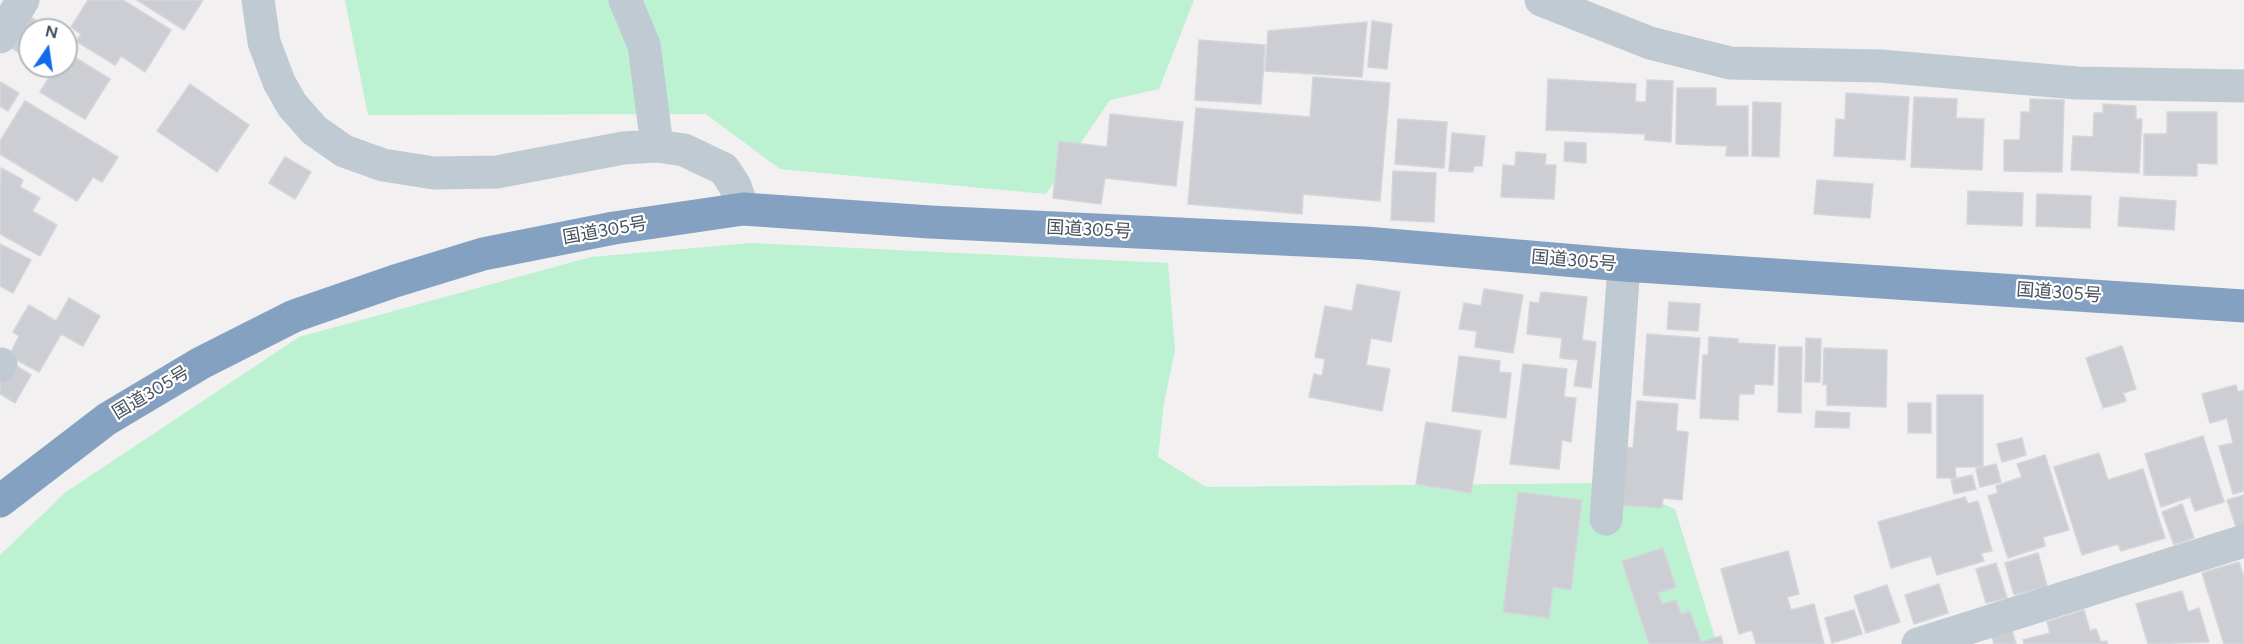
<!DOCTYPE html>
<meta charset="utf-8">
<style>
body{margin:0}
#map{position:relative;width:2244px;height:644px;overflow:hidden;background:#f2f0f0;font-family:Figtree,sans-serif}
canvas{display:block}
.north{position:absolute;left:18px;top:18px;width:60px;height:60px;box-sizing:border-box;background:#fff;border:2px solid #b5babf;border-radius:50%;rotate:13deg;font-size:16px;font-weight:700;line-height:24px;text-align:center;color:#47535e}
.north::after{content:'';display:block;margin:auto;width:21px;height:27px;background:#116beb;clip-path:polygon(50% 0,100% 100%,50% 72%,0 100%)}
</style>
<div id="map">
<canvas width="2244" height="644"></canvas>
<div class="north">N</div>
</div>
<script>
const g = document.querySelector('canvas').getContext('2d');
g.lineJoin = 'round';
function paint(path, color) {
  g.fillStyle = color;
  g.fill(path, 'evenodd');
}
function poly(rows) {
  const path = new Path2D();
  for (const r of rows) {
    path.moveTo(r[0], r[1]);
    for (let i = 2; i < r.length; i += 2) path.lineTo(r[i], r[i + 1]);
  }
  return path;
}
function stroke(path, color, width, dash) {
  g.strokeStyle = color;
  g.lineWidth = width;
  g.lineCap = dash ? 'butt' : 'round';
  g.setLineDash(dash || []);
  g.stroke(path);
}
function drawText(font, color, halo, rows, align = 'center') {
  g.font = font + ' Figtree,"Noto Sans JP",sans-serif';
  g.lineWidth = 4.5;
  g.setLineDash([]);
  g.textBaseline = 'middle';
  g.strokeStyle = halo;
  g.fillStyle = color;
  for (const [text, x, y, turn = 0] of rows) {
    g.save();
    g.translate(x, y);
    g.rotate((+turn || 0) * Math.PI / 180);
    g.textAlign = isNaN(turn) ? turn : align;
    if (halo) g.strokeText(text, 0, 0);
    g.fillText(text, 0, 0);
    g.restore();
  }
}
paint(poly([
 [345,0,1194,0,1159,89,1110,100,1046,194,780,169,706,114,368,115],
 [751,243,1168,263,1175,350,1164,403,1158,457,1206,487,1613,483,1675,509,1717,644,0,644,0,555,66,492,299,337,591,257]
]), '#bcf1d2');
const building = poly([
 [88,0,123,0,171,30,145,72,121,56,115,65,76,41,81,34,71,27,88,0],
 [137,0,203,0,184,30,137,0],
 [29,16,51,30,30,30,30,59,10,47,29,16],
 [1372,21,1392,24,1387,69,1368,67,1372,21],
 [1367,22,1362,77,1265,71,1268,31,1367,22],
 [1199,40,1265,45,1261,104,1195,100,1199,40],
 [66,52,110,79,85,119,40,92,56,66,66,66,66,52],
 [1313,77,1390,83,1380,201,1303,194,1302,214,1188,204,1196,108,1310,117,1313,77],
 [1548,79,1636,84,1635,102,1646,102,1647,80,1673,81,1671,142,1645,140,1645,134,1546,130,1548,79],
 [0,82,19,93,8,111,0,106,0,82],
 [190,84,249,125,217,172,157,131,190,84],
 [1677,88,1716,88,1716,106,1748,106,1748,156,1726,156,1727,146,1676,144,1677,88],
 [1846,93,1909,97,1905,160,1834,156,1836,119,1845,120,1846,93],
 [1914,97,1957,99,1956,118,1984,119,1982,170,1911,167,1914,97],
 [2030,99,2064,100,2062,172,2004,171,2004,140,2020,140,2021,112,2030,112,2030,99],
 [25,101,118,157,102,182,93,177,77,201,0,154,0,141,25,101],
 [1753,102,1781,103,1779,157,1752,156,1753,102],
 [2103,104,2136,106,2136,119,2142,119,2139,173,2071,170,2073,136,2093,137,2094,113,2103,113,2103,104],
 [2167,112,2217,112,2217,164,2197,163,2197,176,2144,175,2144,134,2167,134,2167,112],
 [1110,114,1183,122,1176,186,1105,178,1101,204,1053,198,1059,141,1107,147,1110,114],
 [1398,119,1447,122,1444,168,1395,164,1398,119],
 [1452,133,1485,136,1482,166,1474,166,1473,172,1449,171,1452,133],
 [1565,142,1586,143,1586,163,1564,161,1565,142],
 [1516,152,1546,154,1545,165,1556,165,1554,199,1501,197,1503,165,1515,166,1516,152],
 [285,157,311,172,295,199,269,183,285,157],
 [1,168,23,180,20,187,40,198,32,211,57,225,40,256,0,234,1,168],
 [1393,171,1436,173,1434,222,1391,220,1393,171],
 [1817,180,1873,184,1870,218,1814,214,1817,180],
 [1968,191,2023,193,2022,226,1967,224,1968,191],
 [2037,194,2091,196,2090,228,2036,226,2037,194],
 [2120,197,2176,201,2174,230,2118,226,2120,197],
 [0,244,31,260,13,293,0,286,0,244],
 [1357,284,1400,292,1391,342,1371,338,1366,365,1390,369,1382,411,1309,397,1314,374,1322,376,1325,359,1315,357,1325,306,1352,311,1357,284],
 [1484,289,1523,295,1513,353,1475,347,1477,331,1459,329,1464,303,1481,306,1484,289],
 [1541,292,1587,297,1582,340,1596,342,1591,388,1574,386,1578,360,1560,358,1562,338,1527,334,1530,302,1539,303,1541,292],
 [69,298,100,316,83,346,61,334,39,372,9,356,19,336,13,332,29,305,56,321,69,298],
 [1669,302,1700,304,1698,331,1667,329,1669,302],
 [1647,334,1700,338,1695,399,1643,395,1647,334],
 [1709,337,1738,339,1738,343,1775,345,1773,385,1754,384,1754,394,1739,394,1738,420,1700,418,1703,355,1708,355,1709,337],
 [1806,338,1821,339,1820,382,1805,382,1806,338],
 [2122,346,2136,389,2123,393,2126,401,2103,408,2086,358,2122,346],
 [1779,347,1802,347,1801,413,1778,412,1779,347],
 [1824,348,1887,350,1886,407,1827,405,1827,384,1823,385,1824,348],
 [1459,356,1500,361,1499,372,1511,373,1506,418,1452,411,1459,356],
 [12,363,31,375,15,403,0,394,0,385,12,363],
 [1523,364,1567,369,1564,397,1576,398,1571,442,1562,440,1559,469,1510,464,1523,364],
 [2236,385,2238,392,2244,390,2244,491,2233,494,2219,446,2233,443,2227,418,2210,423,2202,394,2236,385],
 [1937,395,1983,395,1983,467,1955,467,1956,478,1937,478,1937,395],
 [1637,401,1678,404,1676,431,1688,432,1682,500,1663,498,1662,508,1618,505,1623,447,1633,448,1637,401],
 [1908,403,1931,403,1931,433,1908,433,1908,403],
 [1816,411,1850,413,1849,428,1815,427,1816,411],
 [1426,422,1481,431,1471,493,1416,484,1426,422],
 [2203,436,2224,502,2195,511,2190,497,2161,507,2145,454,2203,436],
 [2022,438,2026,455,2002,462,1997,444,2022,438],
 [2099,453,2108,480,2143,469,2165,538,2121,551,2118,544,2082,555,2054,467,2099,453],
 [2045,455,2069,530,2043,537,2045,546,2008,558,1988,496,1998,493,1996,486,2022,477,2017,464,2045,455],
 [1996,464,2001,482,1980,487,1976,469,1996,464],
 [1972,475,1976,489,1954,494,1951,480,1972,475],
 [1518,492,1582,500,1571,590,1553,587,1549,618,1503,612,1518,492],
 [2244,495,2244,525,2236,527,2227,500,2244,495],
 [1965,497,1968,504,1978,501,1992,551,1981,553,1984,561,1937,575,1931,556,1891,568,1878,522,1965,497],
 [2182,504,2194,538,2174,545,2162,512,2182,504],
 [1663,548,1676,587,1658,593,1662,604,1676,600,1681,614,1690,611,1701,642,1721,636,1723,644,1649,644,1622,561,1663,548],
 [1788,551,1799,594,1787,597,1791,610,1814,604,1824,644,1756,644,1752,630,1739,634,1721,569,1788,551],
 [2038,553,2047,586,2014,595,2005,563,2038,553],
 [2239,562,2244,577,2244,644,2224,644,2202,573,2239,562],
 [1996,563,2007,598,1986,603,1976,569,1996,563],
 [1939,584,1948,613,1914,624,1905,595,1939,584],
 [1887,585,1900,622,1866,633,1854,596,1887,585],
 [2182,591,2188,612,2199,608,2209,642,2148,644,2136,604,2182,591],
 [1854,610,1862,634,1832,643,1825,618,1854,610],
 [2084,610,2090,631,2096,629,2101,642,2107,641,2107,644,2024,644,2023,640,2050,633,2047,622,2084,610],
 [2012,630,2016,644,1994,644,1992,636,2012,630]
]);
paint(building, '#ccced4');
stroke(building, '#d3d6db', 1.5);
stroke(poly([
 [258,0,264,42,279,82,292,105,314,130,344,151,383,165,434,173,497,172,623,148,657,146,684,150,724,169,735,186,743,209],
 [625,0,644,45,657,146],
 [1541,0,1650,43,1730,63,1880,66,2077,83,2244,86],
 [0,37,23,0],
 [0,366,1,364],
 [1606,519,1624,265],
 [1918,644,2244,541]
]), '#c0cad2', 33);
stroke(poly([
 [0,501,107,419,201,363,294,316,395,281,483,254,614,228,743,209,930,222,1365,243,1624,265,2244,306]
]), '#85a1c1', 33);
drawText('18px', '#47535e', '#fff', [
 ["国道305号",1089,230,3],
 ["国道305号",605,231,-10],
 ["国道305号",1574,261,5],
 ["国道305号",2059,293,4],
 ["国道305号",151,393,-31]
]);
</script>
